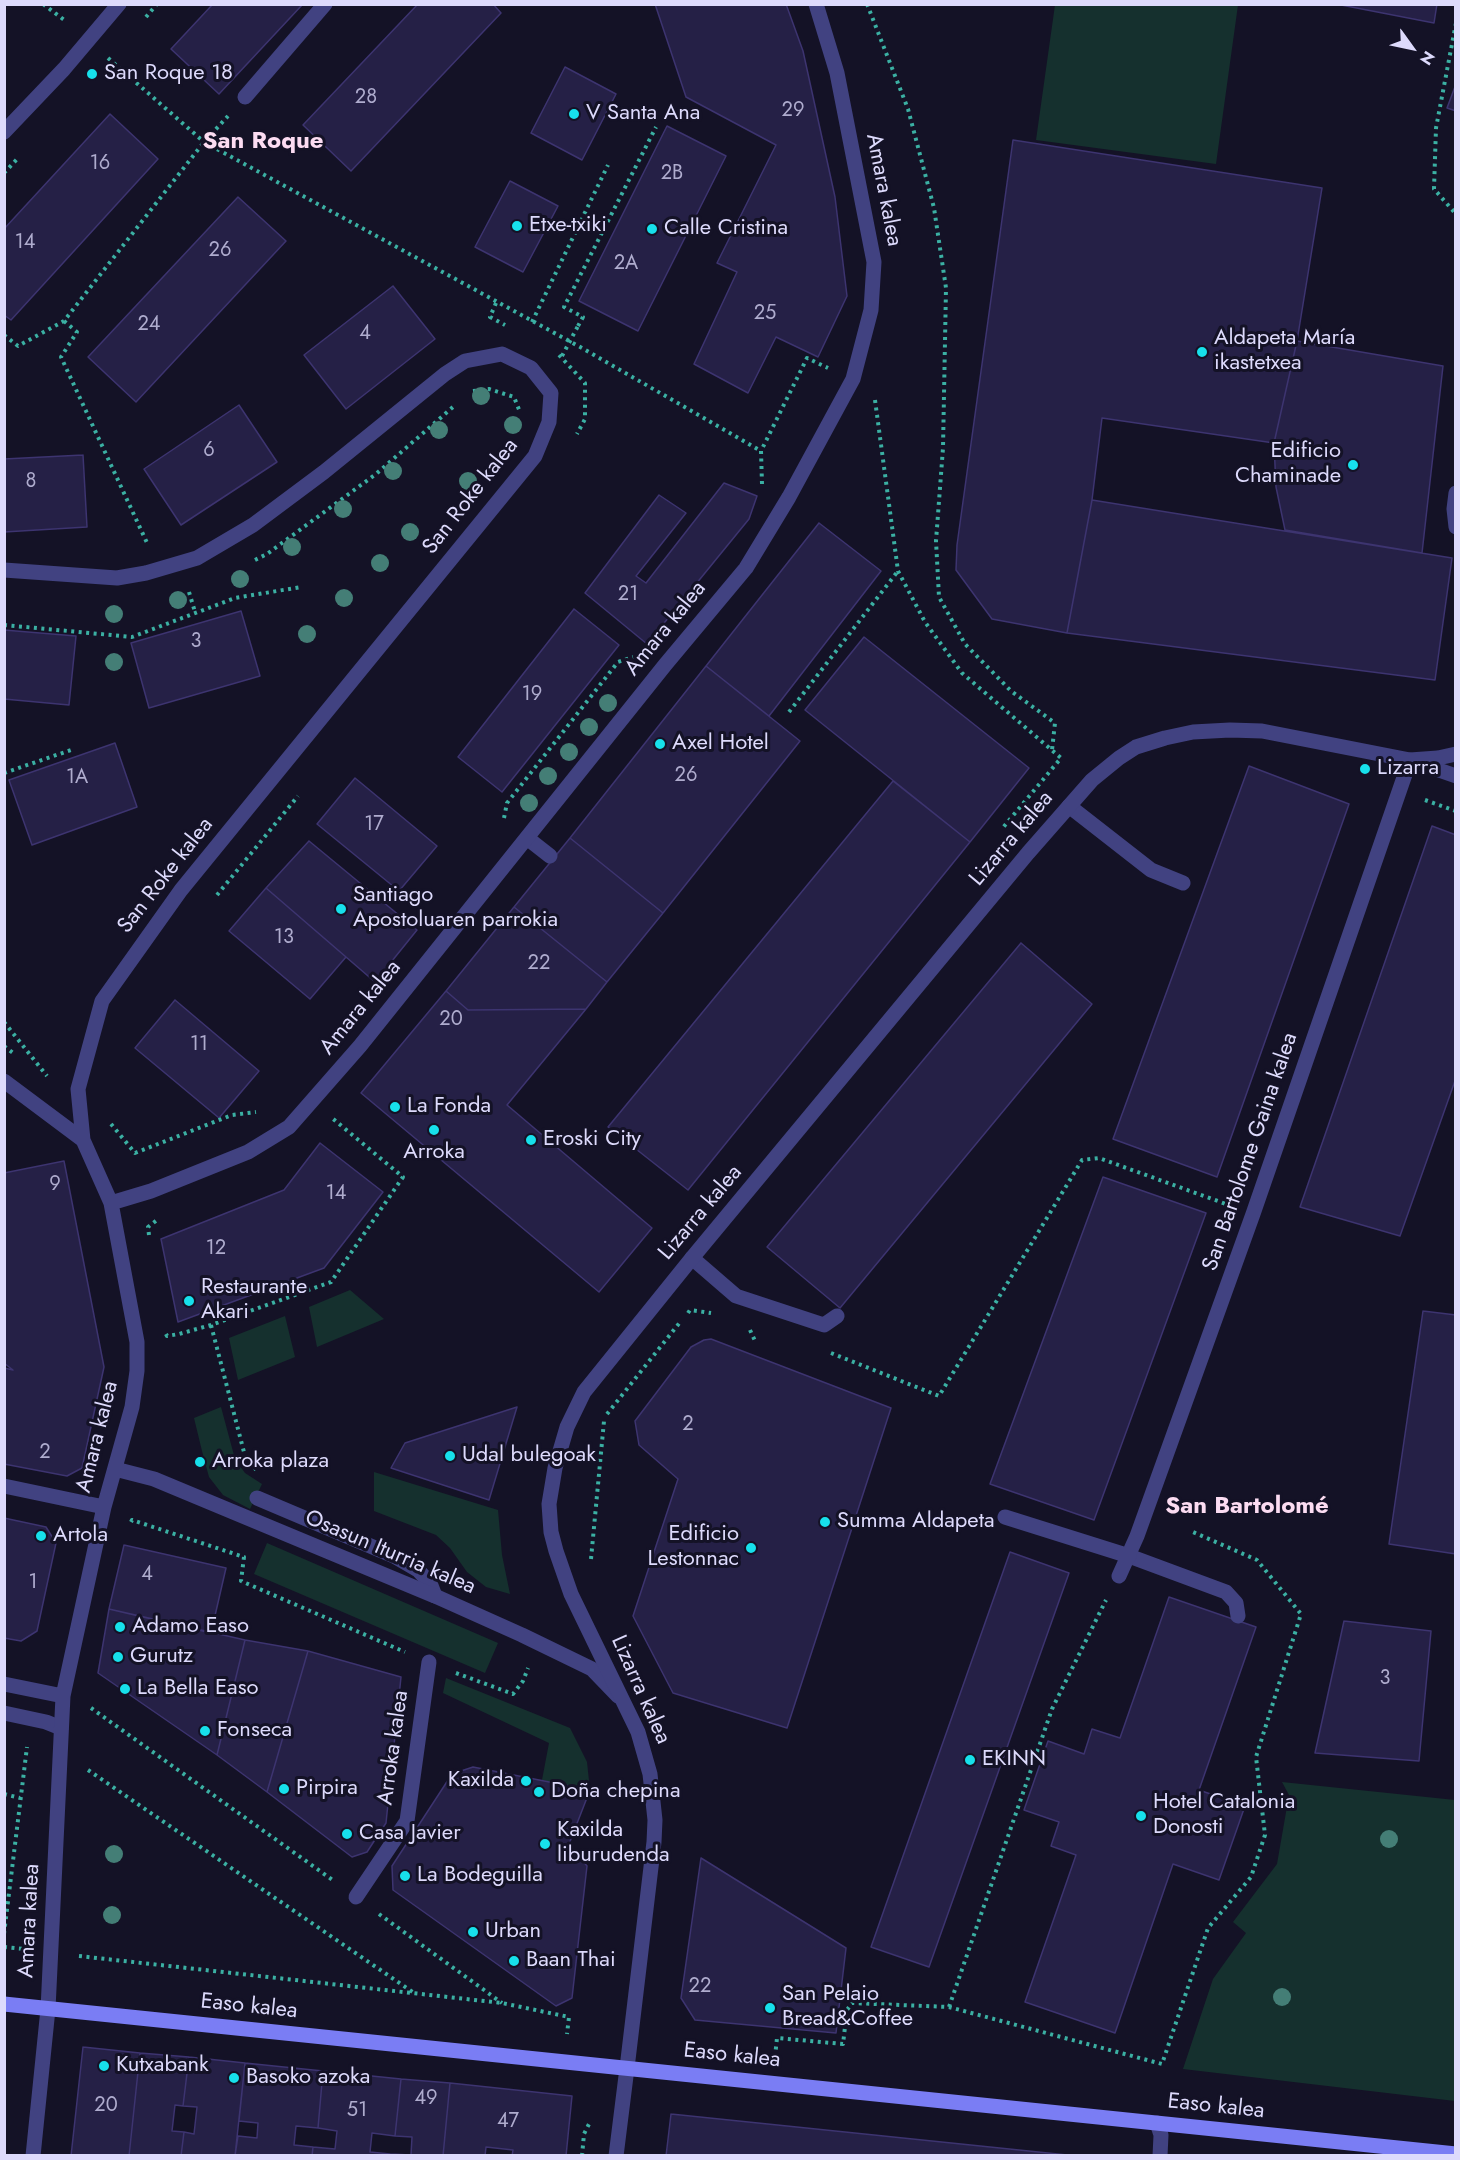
<!DOCTYPE html>
<meta charset="utf-8">
<style>
body{margin:0}
#map{position:relative;width:1460px;height:2160px;overflow:hidden;background:#141226;font-family:Jost,sans-serif}
canvas{display:block}
.frame{position:absolute;inset:0;border:6px solid #dddafc;pointer-events:none}
.north{position:absolute;left:1382px;top:18px;width:60px;height:60px;-webkit-text-stroke:4px #141226;paint-order:stroke;rotate:123deg;font-size:16px;font-weight:700;line-height:24px;text-align:center;color:#dddafc}
.north::after{content:'';display:block;margin:auto;width:21px;height:27px;background:#dddafc;clip-path:polygon(50% 0,100% 100%,50% 72%,0 100%)}
</style>
<div id="map">
<canvas width="1460" height="2160"></canvas>
<div class="frame"></div>
<div class="north">N</div>
</div>
<script>
const g = document.querySelector('canvas').getContext('2d');
g.lineJoin = 'round';
function paint(path, color) {
  g.fillStyle = color;
  g.fill(path, 'evenodd');
}
function poly(rows) {
  const path = new Path2D();
  for (const r of rows) {
    path.moveTo(r[0], r[1]);
    for (let i = 2; i < r.length; i += 2) path.lineTo(r[i], r[i + 1]);
  }
  return path;
}
function stroke(path, color, width, dash) {
  g.strokeStyle = color;
  g.lineWidth = width;
  g.lineCap = dash ? 'butt' : 'round';
  g.setLineDash(dash || []);
  g.stroke(path);
}
function drawText(font, color, halo, rows, align = 'center') {
  g.font = font + ' Jost,sans-serif';
  g.lineWidth = 6;
  g.setLineDash([]);
  g.textBaseline = 'middle';
  g.strokeStyle = halo;
  g.fillStyle = color;
  for (const [text, x, y, turn = 0] of rows) {
    g.save();
    g.translate(x, y);
    g.rotate((+turn || 0) * Math.PI / 180);
    g.textAlign = isNaN(turn) ? turn : align;
    if (halo) g.strokeText(text, 0, 0);
    g.fillText(text, 0, 0);
    g.restore();
  }
}
paint(poly([
 [1055,5,1238,5,1216,164,1036,140],
 [350,1290,384,1319,317,1347,309,1307],
 [285,1316,295,1357,238,1380,229,1338],
 [221,1407,235,1459,245,1473,262,1484,250,1509,223,1495,209,1477,202,1451,194,1418],
 [374,1472,498,1510,502,1555,510,1594,486,1587,467,1572,450,1548,436,1535,374,1511],
 [267,1543,498,1643,485,1673,254,1574],
 [446,1678,570,1728,587,1762,590,1790,542,1780,549,1743,443,1693],
 [1282,1782,1455,1800,1455,2101,1183,2069,1213,1979,1246,1933,1233,1922,1277,1864,1289,1795]
]), '#15302e');
const building = poly([
 [213,4,303,4,219,94,171,49,213,4],
 [418,4,493,4,501,13,351,171,303,125,418,4],
 [655,4,786,4,803,51,835,197,847,296,818,357,776,337,748,393,694,364,737,272,717,263,776,145,686,97,655,4],
 [1336,4,1437,4,1434,23,1336,4],
 [565,67,616,94,582,160,531,133,565,67],
 [1456,84,1456,111,1447,108,1456,84],
 [110,114,158,159,11,320,4,315,4,229,110,114],
 [667,126,726,156,638,331,579,301,667,126],
 [1013,140,1322,188,1297,341,1274,443,1102,418,1092,500,1067,633,992,619,956,570,957,545,1013,140],
 [510,181,558,206,523,272,475,247,510,181],
 [238,197,286,241,136,402,88,357,238,197],
 [393,286,435,339,346,409,304,355,393,286],
 [1297,341,1443,366,1422,553,1285,530,1276,487,1274,443,1297,341],
 [239,405,277,462,181,525,144,469,239,405],
 [83,455,87,527,4,532,4,459,83,455],
 [724,483,757,496,749,519,647,644,585,593,659,495,686,513,636,576,646,583,724,483],
 [1092,500,1452,558,1435,680,1067,633,1092,500],
 [819,523,881,571,769,716,706,666,819,523],
 [574,609,619,645,502,792,458,757,574,609],
 [241,611,260,676,149,708,131,643,241,611],
 [4,630,76,636,69,705,4,699,4,630],
 [864,637,1029,768,970,842,805,710,864,637],
 [706,666,800,741,663,913,570,838,706,666],
 [115,743,137,807,32,845,9,780,115,743],
 [1249,766,1349,804,1217,1177,1113,1139,1249,766],
 [355,778,437,846,399,891,317,824,355,778],
 [893,781,970,842,688,1190,608,1127,893,781],
 [1432,826,1456,835,1456,1078,1400,1236,1300,1207,1432,826],
 [570,838,663,913,607,982,514,907,570,838],
 [309,841,417,930,375,982,266,888,309,841],
 [266,888,346,957,310,999,229,931,266,888],
 [514,907,607,982,586,1009,468,1010,446,991,514,907],
 [1021,943,1092,1004,840,1308,767,1247,1021,943],
 [446,991,468,1010,586,1009,507,1105,652,1228,599,1292,361,1093,446,991],
 [175,1000,259,1071,219,1118,135,1048,175,1000],
 [320,1143,383,1192,324,1268,178,1322,161,1239,284,1190,320,1143],
 [64,1161,104,1367,82,1468,67,1476,4,1464,4,1368,13,1370,4,1363,4,1173,64,1161],
 [1103,1177,1206,1213,1094,1520,990,1484,1103,1177],
 [1423,1311,1456,1315,1456,1554,1389,1544,1423,1311],
 [711,1339,891,1408,787,1728,673,1693,633,1616,678,1479,639,1445,635,1421,691,1347,704,1340,711,1339],
 [517,1407,489,1500,391,1468,405,1443,517,1407],
 [4,1518,46,1527,56,1543,37,1631,21,1641,4,1638,4,1518],
 [124,1545,226,1568,211,1633,109,1609,124,1545],
 [1010,1552,1069,1573,929,1967,871,1947,1010,1552],
 [1169,1597,1256,1627,1199,1790,1245,1806,1219,1880,1173,1864,1115,2033,1025,2002,1076,1855,1051,1846,1059,1822,1024,1810,1048,1741,1084,1754,1092,1729,1120,1738,1169,1597],
 [109,1609,245,1640,217,1755,98,1673,109,1609],
 [1344,1621,1431,1631,1419,1761,1315,1753,1344,1621],
 [245,1640,308,1651,267,1792,217,1755,245,1640],
 [308,1651,401,1677,386,1823,367,1852,352,1857,267,1792,308,1651],
 [473,1767,590,1790,569,1844,587,1866,572,1998,556,2006,393,1890,392,1866,452,1774,473,1767],
 [701,1858,846,1948,836,2033,695,2020,681,1998,701,1858],
 [83,2047,140,2053,129,2156,71,2156,83,2047],
 [140,2053,189,2057,183,2106,175,2105,172,2131,184,2132,181,2156,129,2156,140,2053],
 [189,2057,245,2063,235,2156,181,2156,184,2132,194,2134,197,2107,183,2106,189,2057],
 [245,2063,323,2071,318,2128,296,2126,294,2145,313,2147,312,2156,235,2156,238,2136,257,2138,258,2123,239,2121,245,2063],
 [323,2071,401,2079,395,2136,372,2133,370,2152,390,2154,390,2156,312,2156,313,2147,335,2149,337,2131,318,2128,323,2071],
 [401,2079,450,2083,443,2156,390,2156,390,2154,411,2155,412,2137,395,2136,401,2079],
 [450,2083,572,2096,566,2156,512,2156,513,2150,486,2147,485,2156,443,2156,450,2083],
 [671,2114,1077,2156,666,2156,671,2114]
]);
paint(building, '#252046');
stroke(building, '#3d3470', 1.5);
stroke(poly([
 [43,4,67,22],
 [867,4,908,109,934,208,946,288,943,448,936,541,939,597,965,644,1011,691,1055,723,1052,750],
 [146,17,157,4],
 [1456,23,1436,128,1434,189,1456,214],
 [108,58,204,142,582,348,761,451],
 [4,173,18,158],
 [496,303,490,317,505,325],
 [64,321,77,332,61,357,148,545],
 [532,322,608,165],
 [578,326,583,317,564,307,656,127],
 [4,335,18,346,64,321,204,142,228,116],
 [559,355,585,383,585,419,577,434],
 [473,391,489,389,514,397,520,412],
 [875,400,898,571,925,622,962,673,1061,758,1001,830],
 [762,484,761,451,807,358,828,368],
 [255,560,267,554,376,474,453,407],
 [189,592,195,612],
 [4,625,132,637,235,598,301,587],
 [789,712,898,571],
 [4,773,71,750],
 [1425,800,1456,811],
 [504,818,507,803,618,662,633,657],
 [217,895,298,796],
 [4,1022,47,1076],
 [4,1046,13,1053],
 [111,1124,135,1153,232,1115,256,1112],
 [149,1235,148,1227,157,1220],
 [688,1313,690,1310,711,1313],
 [211,1325,245,1456,257,1471],
 [750,1330,756,1343],
 [166,1334,167,1336,179,1334,211,1325,331,1282,403,1177,332,1118],
 [831,1353,939,1396,1082,1160,1099,1158,1226,1204],
 [607,1414,681,1321],
 [131,1522,132,1520,244,1557,241,1581,405,1652],
 [591,1559,604,1421],
 [456,1673,513,1694,523,1681,528,1668],
 [91,1708,334,1881],
 [88,1770,414,1993],
 [4,1794,20,1798],
 [379,1914,502,2003],
 [4,1934,27,1747],
 [4,1947,24,1949],
 [79,1956,502,2003,569,2017,567,2034],
 [949,2007,1052,1709,1106,1600],
 [775,2057,777,2038,843,2044,847,2010,852,2003,949,2007,1162,2064,1208,1928,1251,1877,1265,1835,1256,1757,1301,1614,1257,1560,1193,1532],
 [582,2156,584,2134,590,2122]
]), '#3bb0a3', 4, [3, 4.5]);
stroke(poly([
 [1456,493,1454,509,1456,527],
 [1069,806,1151,870,1183,883],
 [527,838,550,856],
 [692,1258,736,1296,824,1325,837,1316],
 [257,1498,394,1556,418,1570,430,1583,435,1596],
 [1129,1556,1226,1592,1236,1603,1238,1616],
 [4,1713,46,1722,61,1728]
]), '#414281', 15);
stroke(poly([
 [356,1897,407,1821,429,1662]
]), '#414281', 15);
stroke(poly([
 [245,97,325,4],
 [4,132,64,69,119,4],
 [4,570,117,578,146,573,197,558,253,525,324,472,445,374,465,361,502,354,531,368,551,393,549,422,535,456,181,890,102,1001,78,1089,83,1140,111,1203,137,1342,137,1371,132,1407,104,1507,63,1696,48,2009,33,2156],
 [4,1081,83,1140],
 [111,1203,151,1191,248,1152,289,1127,360,1046,665,665,746,568,789,497,853,379,871,310,874,262,837,73,816,4],
 [115,1469,154,1479,435,1596,522,1635,592,1669,618,1696],
 [4,1486,104,1507],
 [1005,1517,1129,1556],
 [1119,1576,1137,1536,1253,1214,1410,760,1456,776],
 [4,1684,63,1696],
 [1157,2123,1161,2135,1160,2156],
 [616,2156,627,2068]
]), '#414281', 15);
stroke(poly([
 [627,2068,654,1842,655,1820,650,1774,638,1732,571,1594,556,1551,551,1532,549,1504,555,1468,567,1427,584,1392,692,1258,1028,853,1092,780,1119,758,1136,747,1165,738,1193,732,1230,730,1262,731,1410,760,1438,758,1456,754]
]), '#414281', 15);
stroke(poly([
 [4,2004,1456,2154]
]), '#7a7df4', 15);
stroke(poly([
 [562,356,578,326]
]), '#3bb0a3', 4, [3, 4.5]);
g.fillStyle = '#447e76';
for (const [x, y] of [
 [481,396],
 [513,425],
 [439,430],
 [393,471],
 [468,481],
 [343,509],
 [410,532],
 [292,547],
 [380,563],
 [240,579],
 [344,598],
 [178,600],
 [114,614],
 [307,634],
 [114,662],
 [608,703],
 [589,727],
 [569,752],
 [548,776],
 [529,803],
 [1389,1839],
 [114,1854],
 [112,1915],
 [1282,1997]
]) {
  g.beginPath();
  g.arc(x, y, 9, 0, 2 * Math.PI);
  g.fill();
}
for (const [x, y, r, color] of [
 [92,74,6,"#17e0eb"],
 [574,114,6,"#17e0eb"],
 [517,226,6,"#17e0eb"],
 [652,229,6,"#17e0eb"],
 [1202,352,6,"#17e0eb"],
 [1353,465,6,"#17e0eb"],
 [660,744,6,"#17e0eb"],
 [1365,769,6,"#17e0eb"],
 [341,909,6,"#17e0eb"],
 [395,1107,6,"#17e0eb"],
 [434,1130,6,"#17e0eb"],
 [531,1140,6,"#17e0eb"],
 [189,1301,6,"#17e0eb"],
 [450,1456,6,"#17e0eb"],
 [200,1462,6,"#17e0eb"],
 [825,1522,6,"#17e0eb"],
 [41,1536,6,"#17e0eb"],
 [751,1548,6,"#17e0eb"],
 [120,1627,6,"#17e0eb"],
 [118,1657,6,"#17e0eb"],
 [125,1689,6,"#17e0eb"],
 [205,1731,6,"#17e0eb"],
 [970,1760,6,"#17e0eb"],
 [526,1781,6,"#17e0eb"],
 [284,1789,6,"#17e0eb"],
 [539,1792,6,"#17e0eb"],
 [1141,1816,6,"#17e0eb"],
 [347,1834,6,"#17e0eb"],
 [545,1844,6,"#17e0eb"],
 [405,1876,6,"#17e0eb"],
 [473,1932,6,"#17e0eb"],
 [514,1961,6,"#17e0eb"],
 [770,2008,6,"#17e0eb"],
 [104,2066,6,"#17e0eb"],
 [234,2078,6,"#17e0eb"]
]) {
  const dot = new Path2D();
  dot.arc(x, y, r, 0, 2 * Math.PI);
  g.fillStyle = color;
  g.fill(dot);
  stroke(dot, '#141226', 2);
}
drawText('20px', '#afacce', null, [
 ["28",366,98],
 ["29",793,111],
 ["16",100,164],
 ["2B",672,174],
 ["14",25,243],
 ["26",220,251],
 ["2A",626,264],
 ["25",765,314],
 ["24",149,325],
 ["4",365,334],
 ["6",209,451],
 ["8",31,482],
 ["21",628,595],
 ["3",196,642],
 ["19",532,695],
 ["26",686,776],
 ["1A",77,778],
 ["17",374,825],
 ["13",284,938],
 ["22",539,964],
 ["20",451,1020],
 ["11",199,1045],
 ["9",55,1185],
 ["14",336,1194],
 ["12",216,1249],
 ["2",688,1425],
 ["2",45,1453],
 ["4",147,1575],
 ["1",33,1583],
 ["3",1385,1679],
 ["22",700,1987],
 ["49",426,2099],
 ["20",106,2106],
 ["51",357,2111],
 ["47",508,2122]
]);
drawText('22px', '#dddafc', '#141226', [
 ["San Roque 18",104,74],
 ["V Santa Ana",586,114],
 ["Etxe-txiki",529,226],
 ["Calle Cristina",664,229],
 ["Aldapeta María",1214,339],
 ["ikastetxea",1214,364],
 ["Edificio",1341,452,"right"],
 ["Chaminade",1341,477,"right"],
 ["Axel Hotel",672,744],
 ["Lizarra",1377,769],
 ["Santiago",353,896],
 ["Apostoluaren parrokia",353,921],
 ["La Fonda",407,1107],
 ["Eroski City",543,1140],
 ["Arroka",434,1153,"center"],
 ["Restaurante",201,1288],
 ["Akari",201,1313],
 ["Udal bulegoak",462,1456],
 ["Arroka plaza",212,1462],
 ["Summa Aldapeta",837,1522],
 ["Edificio",739,1535,"right"],
 ["Lestonnac",739,1560,"right"],
 ["Artola",53,1536],
 ["Adamo Easo",132,1627],
 ["Gurutz",130,1657],
 ["La Bella Easo",137,1689],
 ["Fonseca",217,1731],
 ["EKINN",982,1760],
 ["Kaxilda",514,1781,"right"],
 ["Pirpira",296,1789],
 ["Doña chepina",551,1792],
 ["Hotel Catalonia",1153,1803],
 ["Donosti",1153,1828],
 ["Kaxilda",557,1831],
 ["liburudenda",557,1856],
 ["Casa Javier",359,1834],
 ["La Bodeguilla",417,1876],
 ["Urban",485,1932],
 ["Baan Thai",526,1961],
 ["San Pelaio",782,1995],
 ["Bread&Coffee",782,2020],
 ["Kutxabank",116,2066],
 ["Basoko azoka",246,2078]
], 'left');
drawText('22px', '#dddafc', '#141226', [
 ["Amara kalea",883,190,79],
 ["San Roke kalea",471,497,-52],
 ["Amara kalea",666,629,-51],
 ["Lizarra kalea",1012,839,-50],
 ["San Roke kalea",166,876,-52],
 ["Amara kalea",361,1008,-51],
 ["San Bartolome Gaina kalea",1251,1152,-71],
 ["Lizarra kalea",701,1213,-50],
 ["Amara kalea",98,1437,-76],
 ["Osasun Iturria kalea",390,1553,23],
 ["Lizarra kalea",640,1690,66],
 ["Arroka kalea",394,1748,-82],
 ["Amara kalea",30,1921,-87],
 ["Easo kalea",249,2007,6],
 ["Easo kalea",732,2056,6],
 ["Easo kalea",1216,2107,6]
]);
drawText('bold 24px', '#fcdcf2', '#141226', [
 ["San Roque",263,142],
 ["San Bartolomé",1247,1507]
]);
</script>
